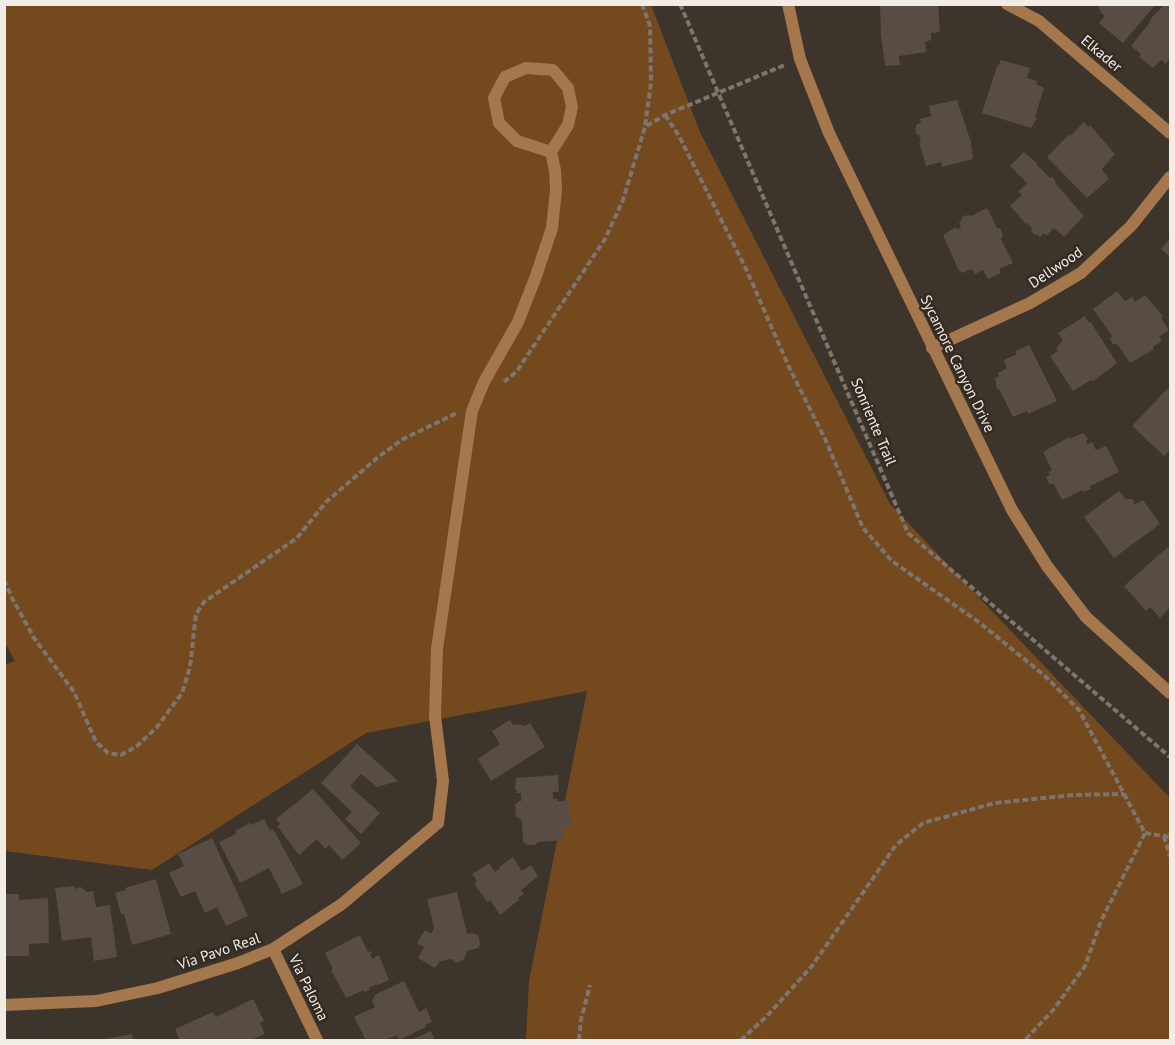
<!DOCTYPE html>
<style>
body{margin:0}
#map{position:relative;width:1175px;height:1045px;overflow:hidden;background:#3d342c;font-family:"PT Sans",sans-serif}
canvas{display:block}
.frame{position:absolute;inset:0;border:6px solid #f2ece7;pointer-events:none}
</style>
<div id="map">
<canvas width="1175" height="1045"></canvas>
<div class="frame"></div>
</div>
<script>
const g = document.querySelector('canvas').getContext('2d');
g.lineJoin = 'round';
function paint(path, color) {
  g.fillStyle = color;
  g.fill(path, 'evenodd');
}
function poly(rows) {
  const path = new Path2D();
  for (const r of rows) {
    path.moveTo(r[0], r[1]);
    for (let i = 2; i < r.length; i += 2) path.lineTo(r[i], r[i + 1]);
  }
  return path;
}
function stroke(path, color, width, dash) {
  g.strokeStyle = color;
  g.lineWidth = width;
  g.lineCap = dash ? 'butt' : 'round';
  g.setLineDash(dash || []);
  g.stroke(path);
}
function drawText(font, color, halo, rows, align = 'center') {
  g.font = font + ' "PT Sans",sans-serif';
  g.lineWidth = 5;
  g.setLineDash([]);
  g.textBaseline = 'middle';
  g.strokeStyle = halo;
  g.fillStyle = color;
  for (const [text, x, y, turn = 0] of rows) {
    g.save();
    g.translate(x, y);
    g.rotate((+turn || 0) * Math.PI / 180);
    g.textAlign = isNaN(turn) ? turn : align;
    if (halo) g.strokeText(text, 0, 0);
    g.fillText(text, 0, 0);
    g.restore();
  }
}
paint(poly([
 [5,5,651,5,700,132,890,504,1170,798,1170,1040,526,1040,529,981,587,691,366,733,152,870,5,851,5,665,15,661,4,641]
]), '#74491e');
paint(poly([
 [880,4,938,4,940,32,931,33,931,40,925,42,926,52,899,56,900,65,885,66,881,35],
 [1101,4,1156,4,1123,43,1099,23,1105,16,1100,12,1101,10,1098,8],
 [1165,4,1170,4,1170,59,1166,64,1161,60,1153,68,1139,57,1141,54,1131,46,1150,22,1150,20,1154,15],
 [1001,60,1030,68,1027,78,1037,81,1036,84,1044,88,1035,117,1037,118,1031,128,982,113,997,66,998,66],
 [957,100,971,142,973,159,942,167,941,162,926,166,919,142,921,142,919,135,916,134,915,129,917,124,921,123,920,119,931,116,929,106],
 [1084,122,1088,127,1090,125,1115,154,1102,169,1109,179,1087,198,1047,157,1068,135,1070,136],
 [1024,152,1037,163,1036,164,1050,178,1052,177,1056,182,1055,183,1084,216,1064,237,1054,228,1046,236,1044,233,1040,237,1037,234,1035,235,1031,231,1032,228,1027,223,1026,224,1010,206,1022,195,1018,192,1027,183,1010,166],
 [987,208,997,228,1000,228,1003,235,1001,239,1013,263,999,269,1001,273,988,279,983,270,975,274,972,269,962,273,958,269,943,235,956,227,957,229,961,227,959,222,962,220,962,217,968,215,971,216],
 [1170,238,1170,257,1161,249],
 [1117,291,1125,301,1132,297,1135,302,1145,295,1163,316,1161,318,1169,330,1159,337,1162,341,1153,347,1153,350,1130,363,1117,344,1113,344,1110,339,1112,336,1093,309],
 [1085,316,1089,323,1090,321,1117,363,1094,381,1091,380,1073,391,1050,356,1058,351,1056,348,1063,340,1058,333],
 [1029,345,1057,401,1028,414,1027,411,1013,417,999,389,997,389,995,378,999,376,998,373,1007,368,1004,360,1017,354,1015,351],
 [1168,388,1170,390,1170,450,1164,456,1132,426],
 [1083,433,1088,439,1086,441,1088,444,1092,442,1096,450,1106,446,1119,472,1090,486,1091,489,1083,492,1082,490,1062,500,1053,483,1050,485,1046,477,1050,475,1048,472,1052,470,1043,452,1069,437,1070,439],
 [1119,491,1125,499,1132,499,1134,502,1133,505,1143,500,1160,524,1114,558,1084,517],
 [1170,545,1170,608,1160,618,1150,607,1146,611,1124,586],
 [510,720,513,725,516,724,525,726,530,723,545,747,491,781,478,759,500,744,492,731],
 [357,744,398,781,377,787,361,774,350,786,380,813,361,834,345,819,352,812,321,783],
 [558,775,559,792,553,792,553,799,557,799,558,801,569,801,571,827,563,827,564,840,539,842,534,845,526,845,526,842,523,843,522,820,516,817,515,805,519,801,521,801,521,793,517,793,517,790,515,790,516,778],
 [313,789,361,843,342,860,329,845,325,849,317,839,299,855,277,826,280,824,276,819],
 [264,819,270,830,273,829,303,884,282,894,269,868,240,883,219,842,236,834,235,831,250,823,251,825],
 [212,838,248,916,226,926,217,907,205,913,195,891,181,897,169,873,184,866,178,854],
 [513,857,522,871,531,865,538,876,521,890,524,894,518,898,519,900,500,915,490,900,487,902,474,883,477,881,472,874,489,863,495,872,500,868,499,867],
 [156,879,171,934,132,945,124,914,121,914,115,893,126,890,125,888],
 [74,886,75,889,81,887,87,892,93,891,96,907,110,905,117,957,94,961,91,937,62,941,55,888],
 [457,892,467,934,474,933,479,936,480,945,478,948,467,951,464,960,456,963,452,959,440,961,435,968,418,958,424,947,417,943,425,930,431,934,434,928,427,899],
 [4,894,19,894,19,900,48,898,49,943,29,944,29,956,4,956],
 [360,935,368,952,371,951,372,953,370,954,372,959,379,955,389,980,378,985,378,984,369,988,370,990,365,992,364,990,346,998,331,970,333,969,325,953],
 [404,981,419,1012,426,1008,432,1022,425,1025,426,1027,399,1040,397,1035,385,1040,366,1040,354,1017,375,1007,372,1000,376,994],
 [253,999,264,1021,260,1023,265,1034,251,1040,180,1040,175,1029,213,1012,216,1017],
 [431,1031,435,1040,411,1040],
 [132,1034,134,1040,105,1040,105,1039]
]), '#574d44');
stroke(poly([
 [642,4,650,26,651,83,645,126],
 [680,4,908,533,1170,757],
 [665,115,679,136,747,271,788,365,826,441,863,528,892,561,980,623,1045,676,1079,710,1145,833,1101,921,1085,966,1054,1009,1025,1040],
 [504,382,517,371,605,239,623,200,645,127,665,115,785,65],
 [4,580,12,598,34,638,74,692,96,742,108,753,121,755,137,746,157,727,182,693,190,667,196,614,204,602,297,538,326,502,377,458,403,439,457,413],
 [1145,833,1170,837],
 [1164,836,1170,857],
 [579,1040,581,1020,590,985],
 [741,1040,766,1017,812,966,896,845,923,823,995,803,1073,795,1124,794]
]), '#7d756e', 4, [6, 3]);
stroke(poly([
 [438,823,443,781,435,716,437,649,472,411,484,382,518,322,536,276,552,228,556,190,555,170,551,152,568,125,572,107,568,88,553,70,526,68,505,77,494,98,499,123,517,141,551,152]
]), '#a4774d', 12);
stroke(poly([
 [788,4,800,59,829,133,1012,510,1047,566,1086,617,1170,693],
 [1007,4,1039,21,1170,133],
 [932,348,1030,303,1081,273,1131,226,1170,177],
 [273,949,317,1040],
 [4,1005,96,1001,158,988,238,963,273,949,342,904,438,823]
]), '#a4774d', 12);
drawText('15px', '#f2ece7', '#332a22', [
 ["Elkader",1101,54,40],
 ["Dellwood",1056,268,-34],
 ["Sycamore Canyon Drive",957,364,64],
 ["Sonriente Trail",873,422,67],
 ["Via Pavo Real",219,952,-19],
 ["Via Paloma",308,988,64]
]);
</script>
